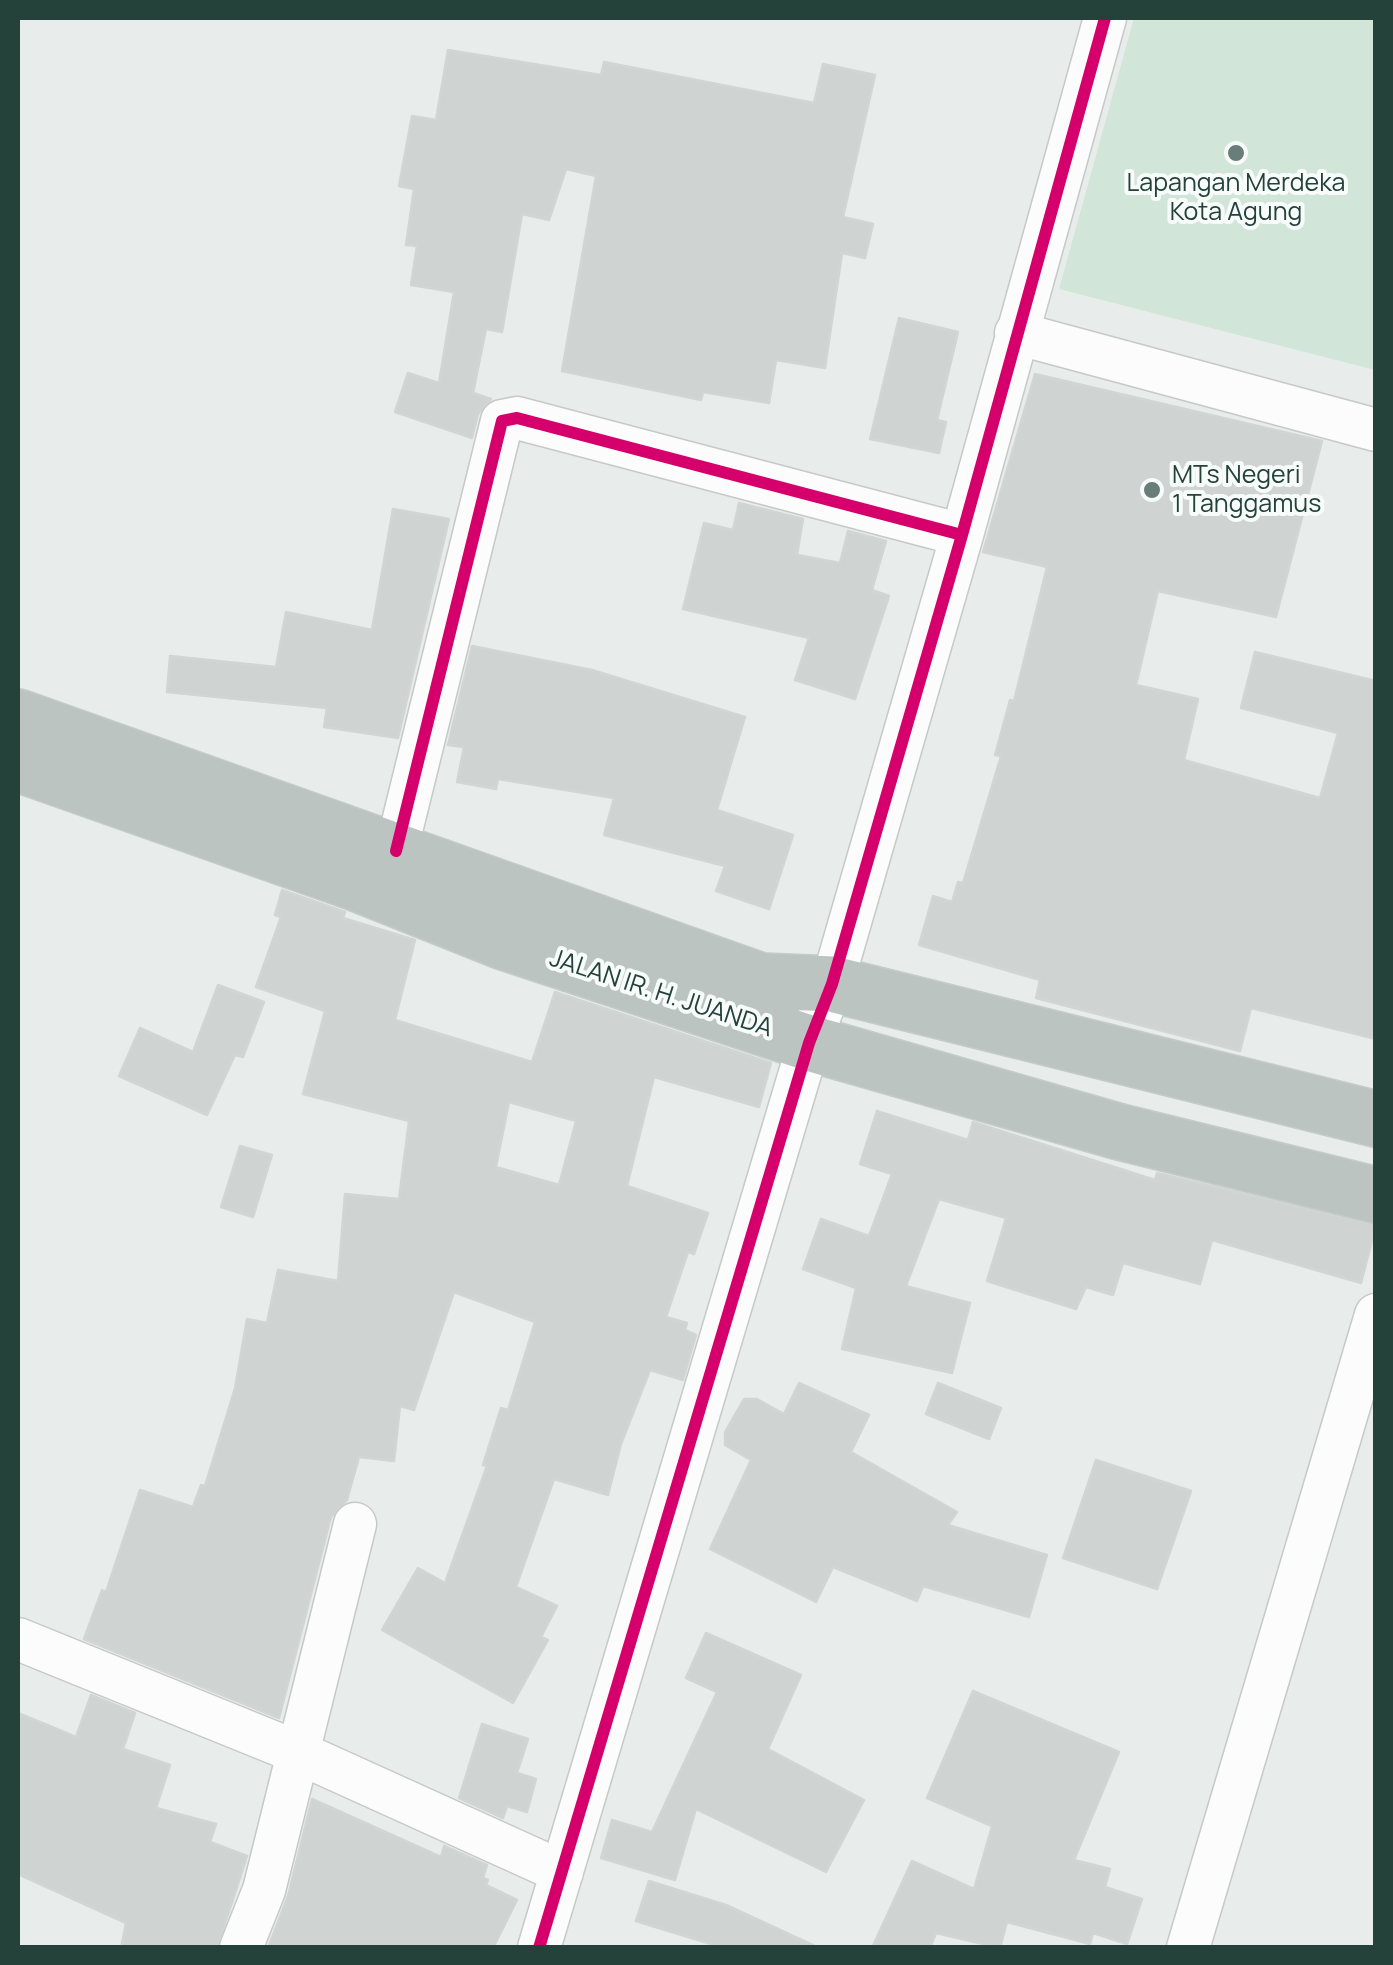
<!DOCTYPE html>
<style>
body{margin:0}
#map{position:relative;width:1393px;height:1965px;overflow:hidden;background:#e8edeb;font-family:Manrope,sans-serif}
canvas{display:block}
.frame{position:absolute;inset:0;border:20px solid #24423a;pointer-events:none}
</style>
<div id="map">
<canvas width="1393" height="1965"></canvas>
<div class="frame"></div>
</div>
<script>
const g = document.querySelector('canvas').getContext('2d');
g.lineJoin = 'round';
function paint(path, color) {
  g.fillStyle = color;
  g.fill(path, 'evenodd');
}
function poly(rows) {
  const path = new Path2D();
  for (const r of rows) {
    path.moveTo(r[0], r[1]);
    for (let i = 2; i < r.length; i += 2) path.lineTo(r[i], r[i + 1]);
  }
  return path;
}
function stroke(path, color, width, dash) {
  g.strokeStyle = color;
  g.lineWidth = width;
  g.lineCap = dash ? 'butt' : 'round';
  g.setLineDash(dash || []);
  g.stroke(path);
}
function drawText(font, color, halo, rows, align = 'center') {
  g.font = font + ' Manrope,sans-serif';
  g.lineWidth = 8;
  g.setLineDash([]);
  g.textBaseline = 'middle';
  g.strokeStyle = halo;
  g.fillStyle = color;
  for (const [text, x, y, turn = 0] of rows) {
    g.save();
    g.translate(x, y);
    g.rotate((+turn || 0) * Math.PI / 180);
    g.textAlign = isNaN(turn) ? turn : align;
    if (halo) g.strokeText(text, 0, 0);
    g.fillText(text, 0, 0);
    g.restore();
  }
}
paint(poly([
 [1134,18,1375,18,1375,370,1059,289]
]), '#d1e6d8');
const building = poly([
 [448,50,601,75,604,62,814,103,823,64,875,75,843,217,873,224,865,258,842,253,825,368,776,360,769,403,703,392,701,400,562,371,596,176,566,169,549,220,522,214,502,332,486,329,473,393,491,399,478,414,472,438,395,412,408,373,439,383,454,292,411,285,417,246,406,245,414,189,399,186,412,116,436,120,448,50],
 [899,318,958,332,937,420,946,422,939,453,870,439,899,318],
 [1035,374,1322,441,1276,617,1158,591,1136,685,1198,699,1184,760,1320,798,1338,733,1241,708,1255,652,1376,681,1376,1039,1251,1008,1240,1051,1036,998,1040,980,919,945,933,896,952,902,958,882,963,883,1001,756,995,755,1010,700,1014,701,1047,567,983,552,1035,374],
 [739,503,803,519,797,555,840,563,848,531,886,541,872,590,889,596,855,699,795,680,809,638,683,609,704,523,733,530,739,503],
 [393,509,449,519,398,738,324,727,327,708,167,692,170,656,276,667,286,612,372,630,393,509],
 [472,646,592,670,745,717,717,810,793,835,769,909,716,891,725,866,604,835,614,798,498,779,496,789,457,782,464,747,448,745,472,646],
 [282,890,345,912,343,918,415,940,395,1020,532,1062,555,992,771,1063,759,1107,654,1077,627,1186,708,1213,694,1254,688,1252,666,1317,687,1323,685,1330,696,1335,683,1380,650,1370,621,1444,608,1495,554,1479,516,1587,557,1606,541,1637,548,1640,513,1703,382,1630,418,1568,445,1583,487,1466,483,1465,501,1408,508,1410,535,1322,454,1292,414,1410,400,1406,394,1461,359,1457,347,1500,331,1517,279,1718,84,1639,102,1590,106,1592,140,1490,193,1507,201,1485,205,1486,235,1388,247,1319,267,1323,278,1270,338,1281,345,1194,399,1199,409,1121,303,1094,325,1011,256,987,281,917,275,915,282,890],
 [509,1102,576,1121,559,1185,496,1167,509,1102],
 [218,985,264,1002,243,1057,235,1055,207,1115,119,1076,140,1028,193,1052,218,985],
 [877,1111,968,1140,973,1122,1155,1180,1157,1173,1376,1225,1361,1283,1212,1240,1200,1284,1123,1263,1113,1295,1086,1287,1076,1309,987,1281,1006,1218,939,1199,906,1286,970,1303,952,1373,842,1349,856,1288,803,1269,821,1219,869,1236,892,1174,860,1164,877,1111],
 [240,1146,272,1155,253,1217,221,1207,240,1146],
 [799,1383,869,1415,851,1452,957,1512,948,1525,1047,1555,1029,1617,923,1586,917,1601,833,1567,816,1602,710,1549,751,1460,725,1445,725,1432,744,1399,757,1399,784,1414,799,1383],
 [938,1383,1001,1408,989,1439,926,1414,938,1383],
 [1096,1460,1191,1491,1157,1589,1063,1558,1096,1460],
 [706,1633,801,1675,768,1749,864,1800,826,1872,696,1809,675,1880,601,1858,612,1820,652,1832,717,1692,686,1678,706,1633],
 [973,1691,1119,1752,1074,1860,1110,1869,1105,1887,1142,1899,1127,1944,1093,1933,1090,1944,1007,1922,1000,1948,936,1933,930,1948,872,1948,912,1861,974,1889,992,1826,927,1798,973,1691],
 [91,1695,135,1713,123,1749,170,1765,156,1808,216,1824,210,1842,247,1856,217,1948,121,1948,126,1923,18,1874,18,1713,76,1737,91,1695],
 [482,1724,528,1739,517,1773,536,1779,527,1812,507,1806,503,1818,459,1798,482,1724],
 [312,1799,441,1857,444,1846,487,1865,483,1878,488,1880,486,1885,517,1900,493,1948,268,1948,288,1896,312,1799],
 [649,1881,726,1905,819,1948,724,1948,636,1921,649,1881]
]);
paint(building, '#cfd4d2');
stroke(building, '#d1d6d4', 2.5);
const minor = poly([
 [1016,333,1376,430],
 [396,851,502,421,517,418,962,535],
 [18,1639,297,1752,562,1872],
 [241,1948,264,1890,355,1524],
 [539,1948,809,1043,832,984,962,535,1105,18],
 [1188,1948,1376,1315]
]);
const highway = poly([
 [18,717,761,981,832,984,1376,1119],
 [18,764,356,883,504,942,809,1043,1120,1132,1376,1195]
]);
stroke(minor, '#c5cac8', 45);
stroke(highway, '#c3ccc9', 58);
stroke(minor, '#fcfcfc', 42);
stroke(highway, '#bcc4c2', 55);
stroke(poly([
 [396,851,502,421,517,418,962,535],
 [539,1948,809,1043,832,984,962,535,1105,18]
]), '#d6006c', 12);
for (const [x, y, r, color] of [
 [1236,153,10,"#697e78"],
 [1152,490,10,"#697e78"]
]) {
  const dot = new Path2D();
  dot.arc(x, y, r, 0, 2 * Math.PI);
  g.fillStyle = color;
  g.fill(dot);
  stroke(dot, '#f7fbf9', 4);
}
drawText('25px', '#24423a', '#f7fbf9', [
 ["Lapangan Merdeka",1236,184],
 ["Kota Agung",1236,213],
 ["MTs Negeri",1172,476,"left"],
 ["1 Tanggamus",1172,505,"left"]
]);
drawText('25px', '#24423a', '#f7fbf9', [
 ["JALAN IR. H. JUANDA",661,994,18]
]);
</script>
